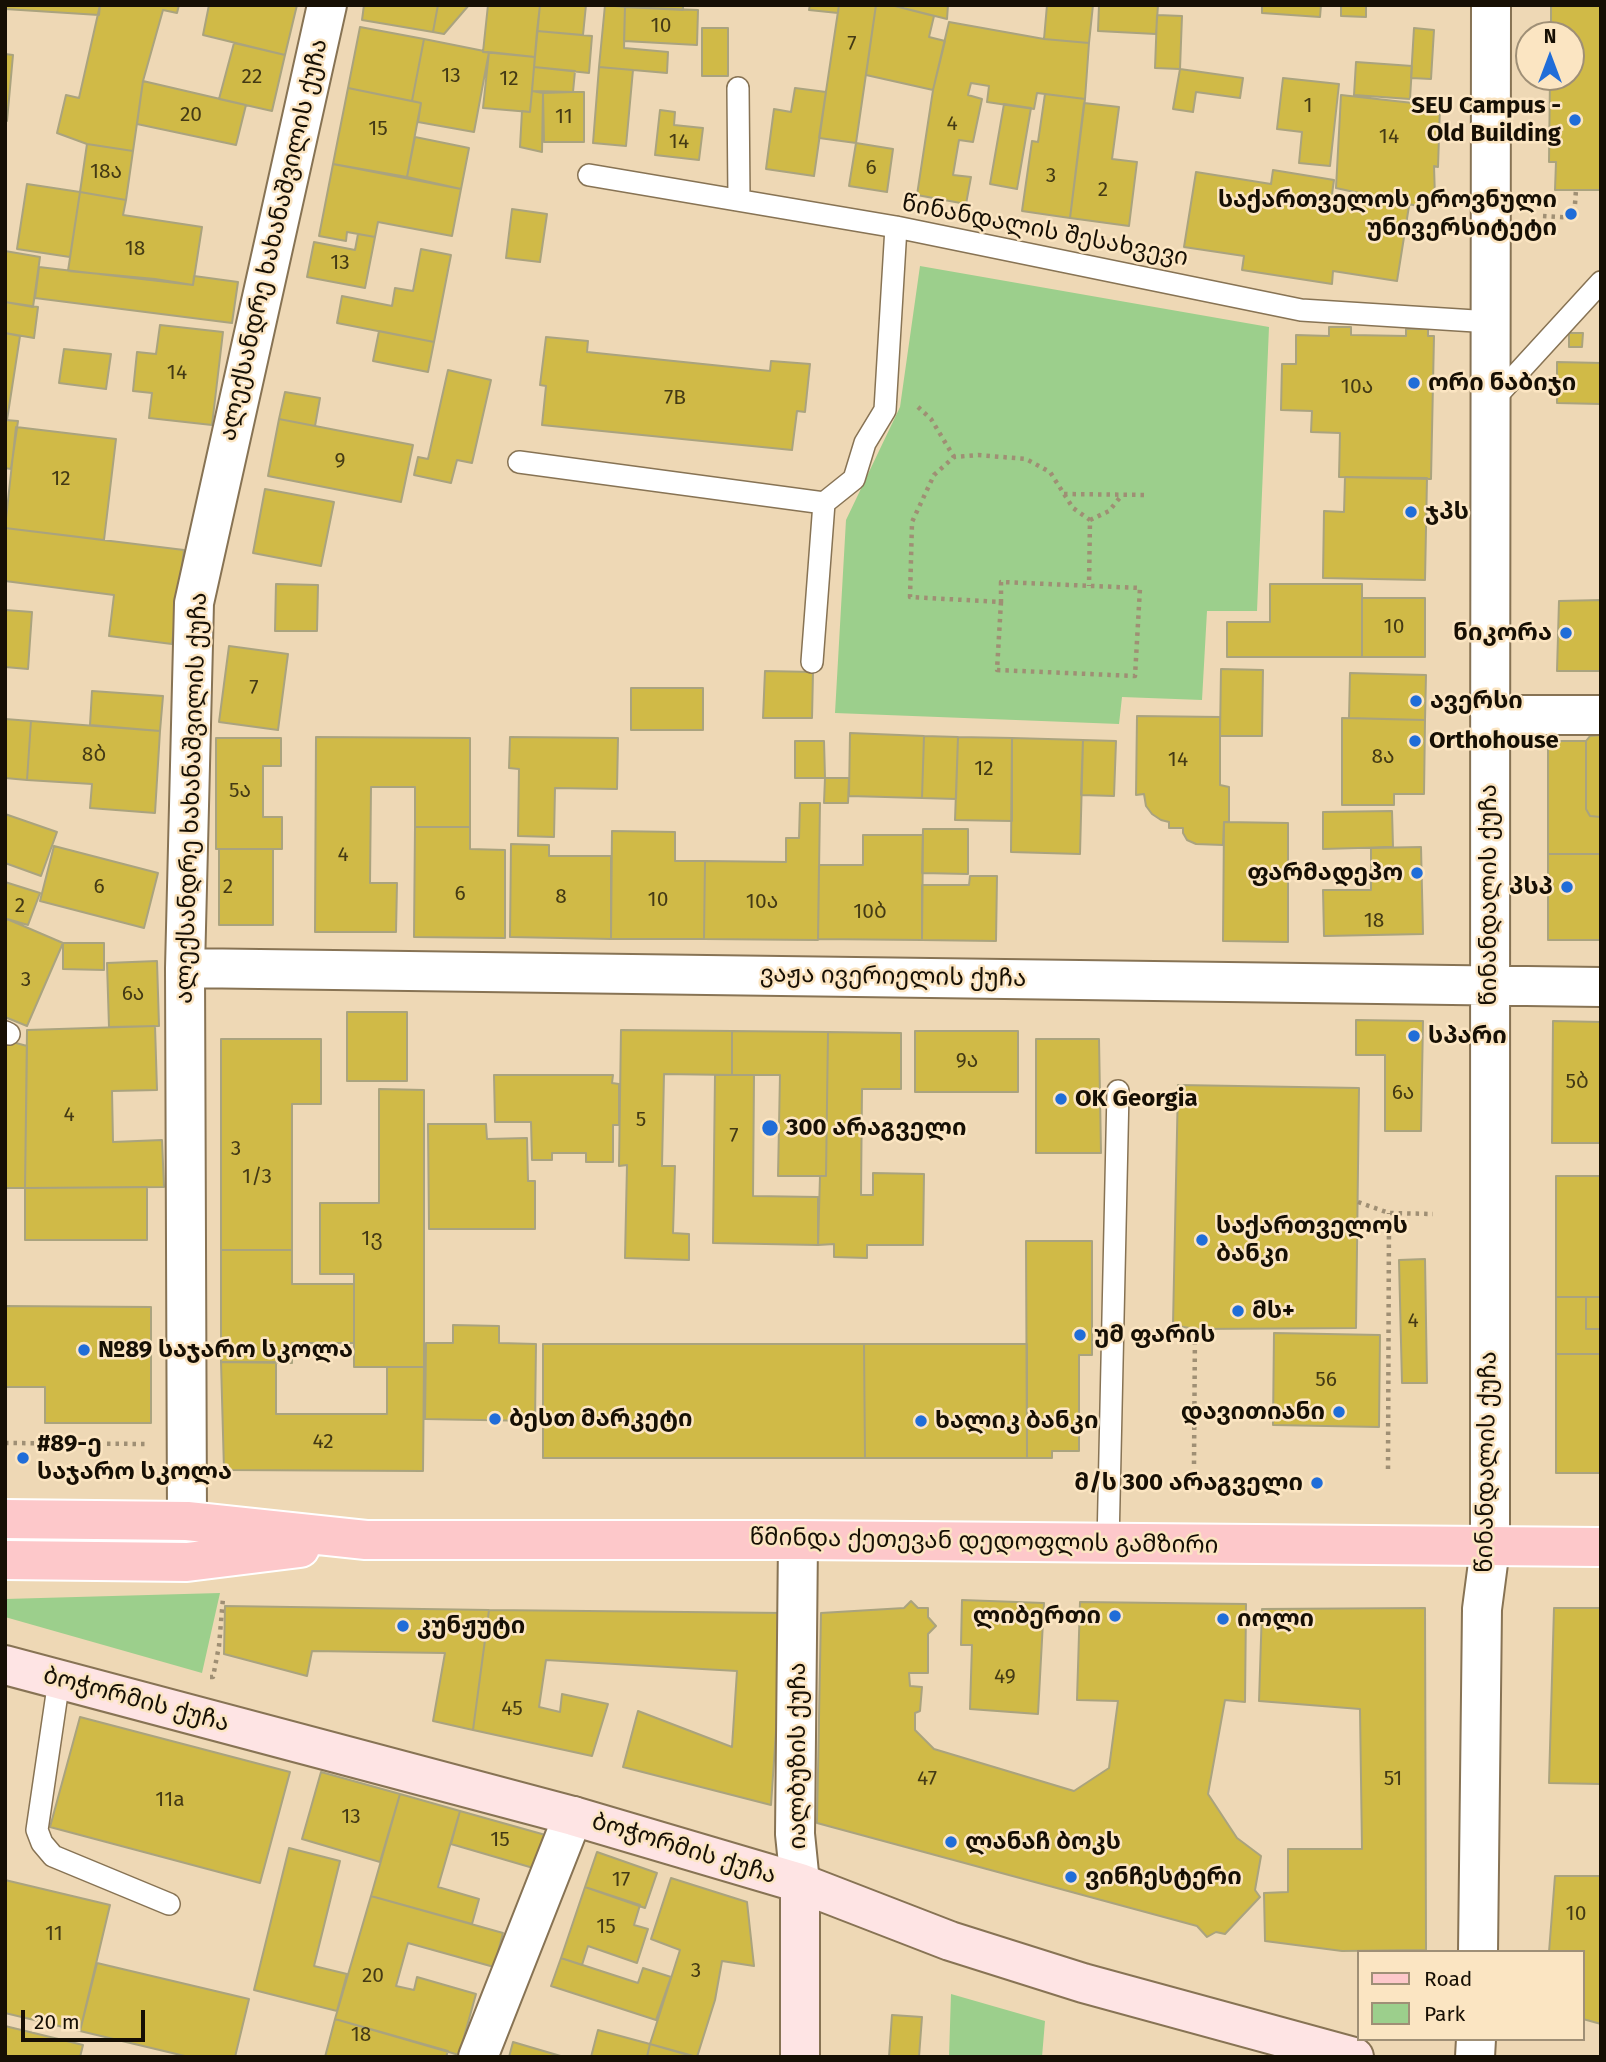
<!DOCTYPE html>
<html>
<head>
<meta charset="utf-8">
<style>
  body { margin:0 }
  #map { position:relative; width:1606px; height:2062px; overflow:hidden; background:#eed8b5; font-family:"Fira Sans",sans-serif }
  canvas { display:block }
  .frame { position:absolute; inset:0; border:7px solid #160f04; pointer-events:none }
  .legend { position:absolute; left:1357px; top:1950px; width:228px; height:91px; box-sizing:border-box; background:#fbe5c2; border:2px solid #9f8f76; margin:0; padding:9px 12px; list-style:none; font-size:21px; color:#160f04 }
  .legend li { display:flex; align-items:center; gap:14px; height:35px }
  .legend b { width:35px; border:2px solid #9f8f76 }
  .north { position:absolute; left:1515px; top:21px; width:70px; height:70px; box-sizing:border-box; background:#fbe5c2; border:2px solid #9f8f76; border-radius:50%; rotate:0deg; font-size:19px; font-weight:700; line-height:28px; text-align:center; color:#160f04 }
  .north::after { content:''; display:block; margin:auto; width:24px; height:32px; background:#206dd8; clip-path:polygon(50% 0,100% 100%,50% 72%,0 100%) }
  .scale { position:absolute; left:21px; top:2010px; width:124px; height:32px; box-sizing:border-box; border:4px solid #160f04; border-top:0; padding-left:9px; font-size:21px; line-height:24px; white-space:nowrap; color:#160f04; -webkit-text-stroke:5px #fbe5c2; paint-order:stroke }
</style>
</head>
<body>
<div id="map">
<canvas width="1606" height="2062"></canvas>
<div class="frame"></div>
<ul class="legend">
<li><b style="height:9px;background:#fdc8ca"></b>Road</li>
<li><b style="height:19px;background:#9ccf8c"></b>Park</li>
</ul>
<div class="north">N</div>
<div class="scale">20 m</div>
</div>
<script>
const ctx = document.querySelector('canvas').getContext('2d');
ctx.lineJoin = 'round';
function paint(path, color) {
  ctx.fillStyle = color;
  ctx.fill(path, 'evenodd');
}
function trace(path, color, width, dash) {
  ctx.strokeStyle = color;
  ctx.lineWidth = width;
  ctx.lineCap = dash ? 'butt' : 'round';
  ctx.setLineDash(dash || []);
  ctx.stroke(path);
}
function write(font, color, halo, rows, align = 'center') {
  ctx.font = font + ' "Fira Sans","Noto Sans Georgian",sans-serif';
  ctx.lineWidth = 5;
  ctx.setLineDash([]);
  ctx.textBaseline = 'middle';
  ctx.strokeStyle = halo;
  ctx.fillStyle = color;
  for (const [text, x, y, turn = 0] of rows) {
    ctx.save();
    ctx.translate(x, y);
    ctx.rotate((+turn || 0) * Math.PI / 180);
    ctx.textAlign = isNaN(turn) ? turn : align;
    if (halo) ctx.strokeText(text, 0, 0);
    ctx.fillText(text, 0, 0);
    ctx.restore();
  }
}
paint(new Path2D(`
  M920,266L1269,327L1257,611H1207L1202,700L1122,697L1119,724L835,713L846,520L900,407Z
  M220,1593L202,1673L5,1617V1599Z
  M951,1994L1045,2021L1042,2057H949Z`), '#9ccf8c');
const building = new Path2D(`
  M5,5H100L99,15L5,9Z
  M100,5H179L177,13L163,10L143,81L133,151L87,144L57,133L66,95L79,98Z
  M297,5L285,55L203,35L209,5Z
  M364,5H438L433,32L362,20Z
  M438,5H469L444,34L433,32Z
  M488,5H540L535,57L483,52Z
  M540,5H586L583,35L537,31Z
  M605,5L625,7L624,48L668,52L667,73L599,67Z
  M625,5H683V10L625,7Z
  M810,5H839L838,13L809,10Z
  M839,5H876L856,143L819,138Z
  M876,5H891L934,16L929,37L945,41L933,90L866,75Z
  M904,5H948L947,19L903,8Z
  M1047,5H1093L1089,43L1044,39Z
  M1099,5H1158L1156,34L1098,31Z
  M1262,5H1321L1320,17L1262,13Z
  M1341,5H1366V17L1341,16Z
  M1551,5H1601V190H1555L1556,162H1549L1550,77H1571V35H1551Z
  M625,7L698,10L697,45L624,41Z
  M1157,15L1182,16L1180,69L1155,68Z
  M949,22L1044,39L1089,43L1085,99L1037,93L1034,109L987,102L989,86L971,83L968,95L982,99L973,142L959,140L953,175L971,177L966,204L917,195L933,90Z
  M360,27L424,39L412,101L348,88Z
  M702,28H728V76H702Z
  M1414,28L1434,30L1431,79L1411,78Z
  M537,31L592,36L589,73L534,67Z
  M424,39L489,52L474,132L418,122L421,103L412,101Z
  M234,43L285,55L272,111L219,99Z
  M489,52L535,57L530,112L483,108Z
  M5,54L13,55L7,121H5Z
  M1356,62L1412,66L1410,99L1354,95Z
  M534,67L575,71L573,92L532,91Z
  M599,67L633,70L626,146L593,143Z
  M1180,69L1243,78L1240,98L1196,92L1193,112L1173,109Z
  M1283,78L1339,84L1330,166L1299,163L1302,132L1277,129Z
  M143,81L246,105L236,145L137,124Z
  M348,88L421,103L407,177L333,164Z
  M795,88L826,92L814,176L766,169L774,109L791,112Z
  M532,91L543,93L542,152L520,147L522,111L530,112Z
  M573,92H584V142H544L543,93Z
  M1045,94L1085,99L1070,218L1022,211L1032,141L1038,142Z
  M1341,95L1440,106L1438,167L1434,166L1435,198H1429L1427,208L1336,188Z
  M1084,103L1119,107L1112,159L1137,162L1129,226L1070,218Z
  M1004,104L1031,108L1017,189L990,184Z
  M660,110L675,112L674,125L703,128L699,160L655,155Z
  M415,137L469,148L461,189L407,177Z
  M856,143L893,149L887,192L849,186Z
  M87,144L133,151L126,200L80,192Z
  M333,164L461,189L452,236L378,222L375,237L347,232L346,241L319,236Z
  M1273,170L1334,180L1332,194L1409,206L1397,281L1333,271L1332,284L1242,270L1244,256L1184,247L1196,172L1271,184Z
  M27,184L80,192L70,257L17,249Z
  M80,192L126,200L123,215L202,227L193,285L155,279L68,271Z
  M512,209L547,214L540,262L506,258Z
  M358,234L375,237L365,288L307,277L314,242L355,250Z
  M421,249L451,255L434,342L337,323L342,296L392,306L395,288L413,291Z
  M5,251L40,257L33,307L5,302Z
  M39,267L193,285L194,276L238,282L232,323L35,298Z
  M5,302L38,307L34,338L5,333Z
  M160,325L223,332L212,425L149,418L152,393L133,391L137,352L156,354Z
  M1329,327H1351V335L1406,336V329H1428V336H1434L1431,479L1339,477L1340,433L1311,432L1312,411L1281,410L1282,364H1296V335L1329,336Z
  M379,331L434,342L428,372L373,361Z
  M5,333L20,336L7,420H5Z
  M1569,333H1583L1582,347H1569Z
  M546,337L588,341L587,352L770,371L771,361L810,364L805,412L797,411L792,450L542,425L546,386L540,385Z
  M64,349L111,354L106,389L59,383Z
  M1557,362L1601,363V404L1557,403Z
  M448,370L491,380L472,463L457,460L451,483L414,475L418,457L428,459Z
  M285,392L320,398L315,426L279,419Z
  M279,419L413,445L401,502L268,476Z
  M5,420L18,421L11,469L5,468Z
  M16,427L116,439L104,540L5,528Z
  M1345,477L1427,478L1425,580L1323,578L1324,511L1344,512Z
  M265,489L334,502L321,566L253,553Z
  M5,528L184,550L172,644L109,636L114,595L5,581Z
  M276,584L318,585L317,631H275Z
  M1270,584H1362V657H1227V622H1270Z
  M1362,598H1425V657H1362Z
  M1601,600V671H1557L1559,601Z
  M5,610L32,612L28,669L5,667Z
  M229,646L288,654L278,730L219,722Z
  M1221,669L1263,670L1262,736H1220Z
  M765,671L813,672L812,718H763Z
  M1350,673L1426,675L1425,720L1349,718Z
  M631,688H703V730H631Z
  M92,691L163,696L160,731L90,725Z
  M1137,716L1220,717V785L1229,787V822H1224L1223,845L1196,844L1187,840L1183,833V828H1169V822L1161,820L1152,814L1146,806L1144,794L1136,795Z
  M1342,718L1425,720L1424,794H1394V805H1342Z
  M5,719L31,721L27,780L5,778Z
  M31,721L160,731L155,813L90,808L92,784L27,780Z
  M850,733L924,736L922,798L849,796Z
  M1601,735V817L1590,816L1586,809V741L1590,736Z
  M924,736L958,737L956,799L922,798Z
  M316,737L470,738V827H415V787H371L370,883H397L396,932H315Z
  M510,737L618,738L617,789L555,788L554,837L518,836L519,769L509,768Z
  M958,737L1012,738V821L955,820Z
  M216,738H281V766H263V817H282V849H216Z
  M1012,738L1083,740L1080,854L1011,852Z
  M1083,740L1116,741L1114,796L1081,795Z
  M795,741H824L825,778H795Z
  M1548,741H1586V809L1590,816L1601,817V854H1548Z
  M825,778H849L848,803H824Z
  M800,803H820L818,940L704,939L705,861L786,862V838H799Z
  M1392,811L1393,847L1323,849V812Z
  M5,814L57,832L41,876L5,863Z
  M1224,822L1288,823V942L1223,941Z
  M415,827H470V849L505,850V938L414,937Z
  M923,829H968V874L922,873Z
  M612,831L675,832V861H705L704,939H611Z
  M863,835H923L922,940L818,939L819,865H863Z
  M511,844L549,845V856H611V939L510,937Z
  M54,846L158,873L144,928L40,901Z
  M1421,847L1423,934L1324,936L1323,890H1371V848Z
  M219,849H273V925H219Z
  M1548,854H1601V940H1548Z
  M970,876H997L996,941L922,940V885H969Z
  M5,882L40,893L28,925L7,919L5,923Z
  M7,919L63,943L27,1026L5,1017V923Z
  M63,943H104V970L63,969Z
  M157,961L159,1026L109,1027L107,963Z
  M347,1012H407V1081H347Z
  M1356,1020L1423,1021L1421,1131H1385V1055H1356Z
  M1553,1021L1601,1022V1143H1552Z
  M155,1026L157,1090L112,1091L113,1142L162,1140L164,1187L25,1188L27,1030Z
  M621,1030L732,1031V1075L664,1074L662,1166H675L673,1233L689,1234V1260L625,1258L627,1165L619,1166Z
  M732,1031L828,1032L826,1176H778L780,1075H732Z
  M915,1031H1018V1092H915Z
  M828,1032L901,1033V1089H862L861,1195H873V1173L924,1174L923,1245H867V1258L834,1257V1244L818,1245L820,1176H826Z
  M221,1039H321V1104H292V1250H221Z
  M1036,1039H1099L1101,1153H1036Z
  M5,1040L27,1046L25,1188H5Z
  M494,1075H613L612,1083L619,1084V1125H613V1162H586V1153H552V1160H532L531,1122H495Z
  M715,1075H754L753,1196L818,1197V1245L713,1243Z
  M1178,1085L1359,1088L1356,1328L1195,1329L1173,1325Z
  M379,1089L424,1090V1367H354V1274H320V1203H379Z
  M428,1124H486L487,1139L527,1138L528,1181H535V1229H429Z
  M1556,1176H1601V1297H1556Z
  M147,1187V1240H25V1188Z
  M1026,1241H1092V1355H1079V1451H1052V1458H1027Z
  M221,1250H292V1284H354V1343H292V1363L221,1362Z
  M1425,1259L1427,1383H1402L1399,1260Z
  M1556,1297H1586V1329H1601V1354H1556Z
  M1586,1297H1601V1329H1586Z
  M5,1306L151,1307V1423H45V1387H5Z
  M453,1325L499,1326V1343L536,1344L535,1421L425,1419L426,1343H453Z
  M1274,1333L1380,1335L1379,1427L1273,1425Z
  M543,1344H864L865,1458H543Z
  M864,1344H1027V1458H865Z
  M1556,1354H1601V1473H1556Z
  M221,1362H276V1414H387V1367H424L423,1471L224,1470Z
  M962,1600L1044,1603L1038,1714L970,1709L972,1645H961Z
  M911,1601L918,1608H928V1617L936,1626L928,1634V1673H909L910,1686L922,1687L920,1711L915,1713V1730L934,1749L1074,1791L1109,1768L1118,1701L1077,1700L1080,1602L1246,1604L1245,1702L1225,1700L1208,1794L1237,1838L1261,1856L1255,1890L1260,1897L1225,1934L1216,1932L1207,1937L1197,1926L817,1823L821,1613L904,1608Z
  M225,1606L489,1610L473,1730L433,1721L445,1653L312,1651L307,1676L224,1654Z
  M1425,1608L1426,1950L1342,1951L1265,1941L1264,1893L1288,1892V1849H1362L1360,1709L1259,1701L1262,1609Z
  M1554,1608H1601V1784L1549,1783Z
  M489,1610L784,1613L771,1805L623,1767L638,1711L732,1747L737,1671L546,1660L539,1707L560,1712L562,1694L608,1704L592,1756L473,1730Z
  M80,1717L290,1772L260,1883L50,1827Z
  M321,1772L400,1794L380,1862L302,1839Z
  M400,1794L460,1811L438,1887L479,1899L472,1924L371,1896Z
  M460,1811L549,1836L540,1870L451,1844Z
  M289,1848L340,1861L314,1966L347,1974L337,2011L254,1990Z
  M597,1852L657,1873L645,1908L585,1887Z
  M1555,1876H1601V2024L1583,2019V1952H1549Z
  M671,1878L747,1902L754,1966L722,1961L715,2000L697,2057L650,2044L680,1950L651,1939Z
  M5,1880L110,1905L80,2031L5,2013Z
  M585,1887L640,1905L634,1925L648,1929L637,1963L588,1946L582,1965L561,1958Z
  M371,1896L503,1933L494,1967L408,1943L396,1986L414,1990L417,1977L476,1994L459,2055L335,2019Z
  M561,1958L638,1983L643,1968L671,1977L656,2020L551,1986Z
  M97,1963L249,1999L235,2057H189L80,2031Z
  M892,2015L922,2017L919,2057H889Z
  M335,2019L448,2051L446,2057H325Z
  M5,2026L83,2045L80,2057H5Z
  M598,2030L650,2044L647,2057H591Z
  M513,2042L564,2057H509Z
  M650,2044L695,2057H647Z`);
paint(building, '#d0ba47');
trace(building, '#aaa37e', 2);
const service = new Path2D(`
  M738,88L739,200
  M589,175L896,227L1301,310L1491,322
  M1492,401L1601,282
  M519,462L824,503
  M812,662L824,503L854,479L865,443L885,410L896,227
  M5,1032L9,1034
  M1108,1544L1118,1091
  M59,1680L37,1830L42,1843L53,1856L169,1904`);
const minor = new Path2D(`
  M1490,715H1601
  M185,968L1601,987
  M187,1521L185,968L194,603L327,5
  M798,1540L795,1834L800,1883
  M1478,1952L1482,1609L1490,1548V1485C1489,992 1491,498 1491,5
  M478,2057L573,1816
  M1475,2057L1476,2039`);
const secondary = new Path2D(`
  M5,1665L573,1816L800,1883L950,1941L1083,1983L1354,2057
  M800,1883V2057`);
const primary = new Path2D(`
  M5,1519L187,1521L366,1540H798L1601,1547
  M5,1560L187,1562L300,1548`);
trace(service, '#877354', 24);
trace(minor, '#877354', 42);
trace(secondary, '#877354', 42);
trace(primary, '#fff', 42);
trace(new Path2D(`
  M1575,204L1576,190
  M1543,216L1575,218
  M918,407L931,419L954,457
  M1064,494L1148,495
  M1090,520L1109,511L1122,495
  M1001,602L997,670L1135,676L1140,588L1001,582V602L910,597L912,522L934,475L954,457L978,455L1026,459L1050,472L1073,508L1090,520L1089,586
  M1358,1202L1389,1213L1433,1214
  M5,1443L148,1444
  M1194,1464L1195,1329
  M1388,1469L1389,1213
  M210,1677H213L219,1646L223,1598`), '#9f8f74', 4.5, [3.5, 5]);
trace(service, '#fff', 21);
trace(minor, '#fff', 38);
trace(secondary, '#fee4e4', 38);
trace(primary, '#fdc8ca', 38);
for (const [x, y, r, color] of [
  [1575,120,7,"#206dd8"],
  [1571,214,7,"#206dd8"],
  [1414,383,7,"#206dd8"],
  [1411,512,7,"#206dd8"],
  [1566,633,7,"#206dd8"],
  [1416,701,7,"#206dd8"],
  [1415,741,7,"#206dd8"],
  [1417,873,7,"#206dd8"],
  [1567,887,7,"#206dd8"],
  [1414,1036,7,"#206dd8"],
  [1061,1099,7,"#206dd8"],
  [770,1128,9,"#206dd8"],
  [1202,1240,7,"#206dd8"],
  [1238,1311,7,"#206dd8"],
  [1080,1335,7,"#206dd8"],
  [84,1350,7,"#206dd8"],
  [1339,1412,7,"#206dd8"],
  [495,1419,7,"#206dd8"],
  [921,1421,7,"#206dd8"],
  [23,1458,7,"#206dd8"],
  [1317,1483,7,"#206dd8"],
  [1115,1616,7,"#206dd8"],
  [1223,1619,7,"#206dd8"],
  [403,1626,7,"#206dd8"],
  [951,1842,7,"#206dd8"],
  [1071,1877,7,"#206dd8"]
]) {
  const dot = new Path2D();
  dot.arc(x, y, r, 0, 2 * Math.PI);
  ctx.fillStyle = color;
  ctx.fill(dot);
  trace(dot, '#fbe5c2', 2.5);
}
write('21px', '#443a15', null, [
  ["10",661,26],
  ["7",852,44],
  ["13",451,76],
  ["22",252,77],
  ["12",509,79],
  ["1",1308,106],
  ["20",191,115],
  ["11",564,117],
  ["4",952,124],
  ["15",378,129],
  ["14",1389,137],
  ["14",679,142],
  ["6",871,168],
  ["18ა",106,172],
  ["3",1051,176],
  ["2",1103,190],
  ["18",135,249],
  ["13",340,263],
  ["14",177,373],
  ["10ა",1357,387],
  ["7B",675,398],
  ["9",340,461],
  ["12",61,479],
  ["10",1394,627],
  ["7",254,688],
  ["8ბ",94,755],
  ["8ა",1383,757],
  ["14",1178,760],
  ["12",984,769],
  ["5ა",240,791],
  ["4",343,855],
  ["6",99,887],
  ["2",228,887],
  ["6",460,894],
  ["8",561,897],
  ["10",658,900],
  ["10ა",762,902],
  ["2",20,906],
  ["10ბ",870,912],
  ["18",1374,921],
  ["3",26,980],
  ["6ა",133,994],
  ["9ა",967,1061],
  ["5ბ",1577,1082],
  ["6ა",1403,1093],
  ["4",69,1115],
  ["5",641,1120],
  ["7",734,1136],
  ["3",236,1149],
  ["1/3",257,1177],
  ["1ვ",372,1239],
  ["4",1413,1321],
  ["56",1326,1380],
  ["42",323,1442],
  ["49",1005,1677],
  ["45",512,1709],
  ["47",927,1779],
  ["51",1393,1779],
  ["11a",170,1800],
  ["13",351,1817],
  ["15",500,1840],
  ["17",621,1880],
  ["10",1576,1914],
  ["15",606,1927],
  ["11",54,1934],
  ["3",696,1971],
  ["20",373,1976],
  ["18",361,2035]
]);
write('bold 24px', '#160f04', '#fbe5c2', [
  ["SEU Campus -",1561,106,"right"],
  ["Old Building",1561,134,"right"],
  ["საქართველოს ეროვნული",1557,200,"right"],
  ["უნივერსიტეტი",1557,228,"right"],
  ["ორი ნაბიჯი",1428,383],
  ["ჯპს",1425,512],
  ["ნიკორა",1552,633,"right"],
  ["ავერსი",1430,701],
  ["Orthohouse",1429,741],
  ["ფარმადეპო",1403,873,"right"],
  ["პსპ",1553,887,"right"],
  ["სპარი",1428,1036],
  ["OK Georgia",1075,1099],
  ["300 არაგველი",786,1128],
  ["საქართველოს",1216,1226],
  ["ბანკი",1216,1254],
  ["მს+",1252,1311],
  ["უმ ფარის",1094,1335],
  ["№89 საჯარო სკოლა",98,1350],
  ["დავითიანი",1325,1412,"right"],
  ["ბესთ მარკეტი",509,1419],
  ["ხალიკ ბანკი",935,1421],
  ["#89-ე",37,1444],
  ["საჯარო სკოლა",37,1472],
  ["მ/ს 300 არაგველი",1303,1483,"right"],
  ["ლიბერთი",1101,1616,"right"],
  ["იოლი",1237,1619],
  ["კუნჟუტი",417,1626],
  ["ლანაჩ ბოკს",965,1842],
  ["ვინჩესტერი",1085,1877]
], 'left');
write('24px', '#160f04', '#fbe5c2', [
  ["წინანდალის შესახვევი",1045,231,11],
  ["ალექსანდრე ხახანაშვილის ქუჩა",274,240,-77],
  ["ალექსანდრე ხახანაშვილის ქუჩა",192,798,-88],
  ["წინანდალის ქუჩა",1489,895,-90],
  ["ვაჟა ივერიელის ქუჩა",893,977,1],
  ["წინანდალის ქუჩა",1487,1462,-89],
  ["წმინდა ქეთევან დედოფლის გამზირი",984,1542,1],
  ["ბოჭორმის ქუჩა",136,1700,15],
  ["იალბუზის ქუჩა",798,1756,-90],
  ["ბოჭორმის ქუჩა",684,1849,17]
]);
</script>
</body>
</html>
